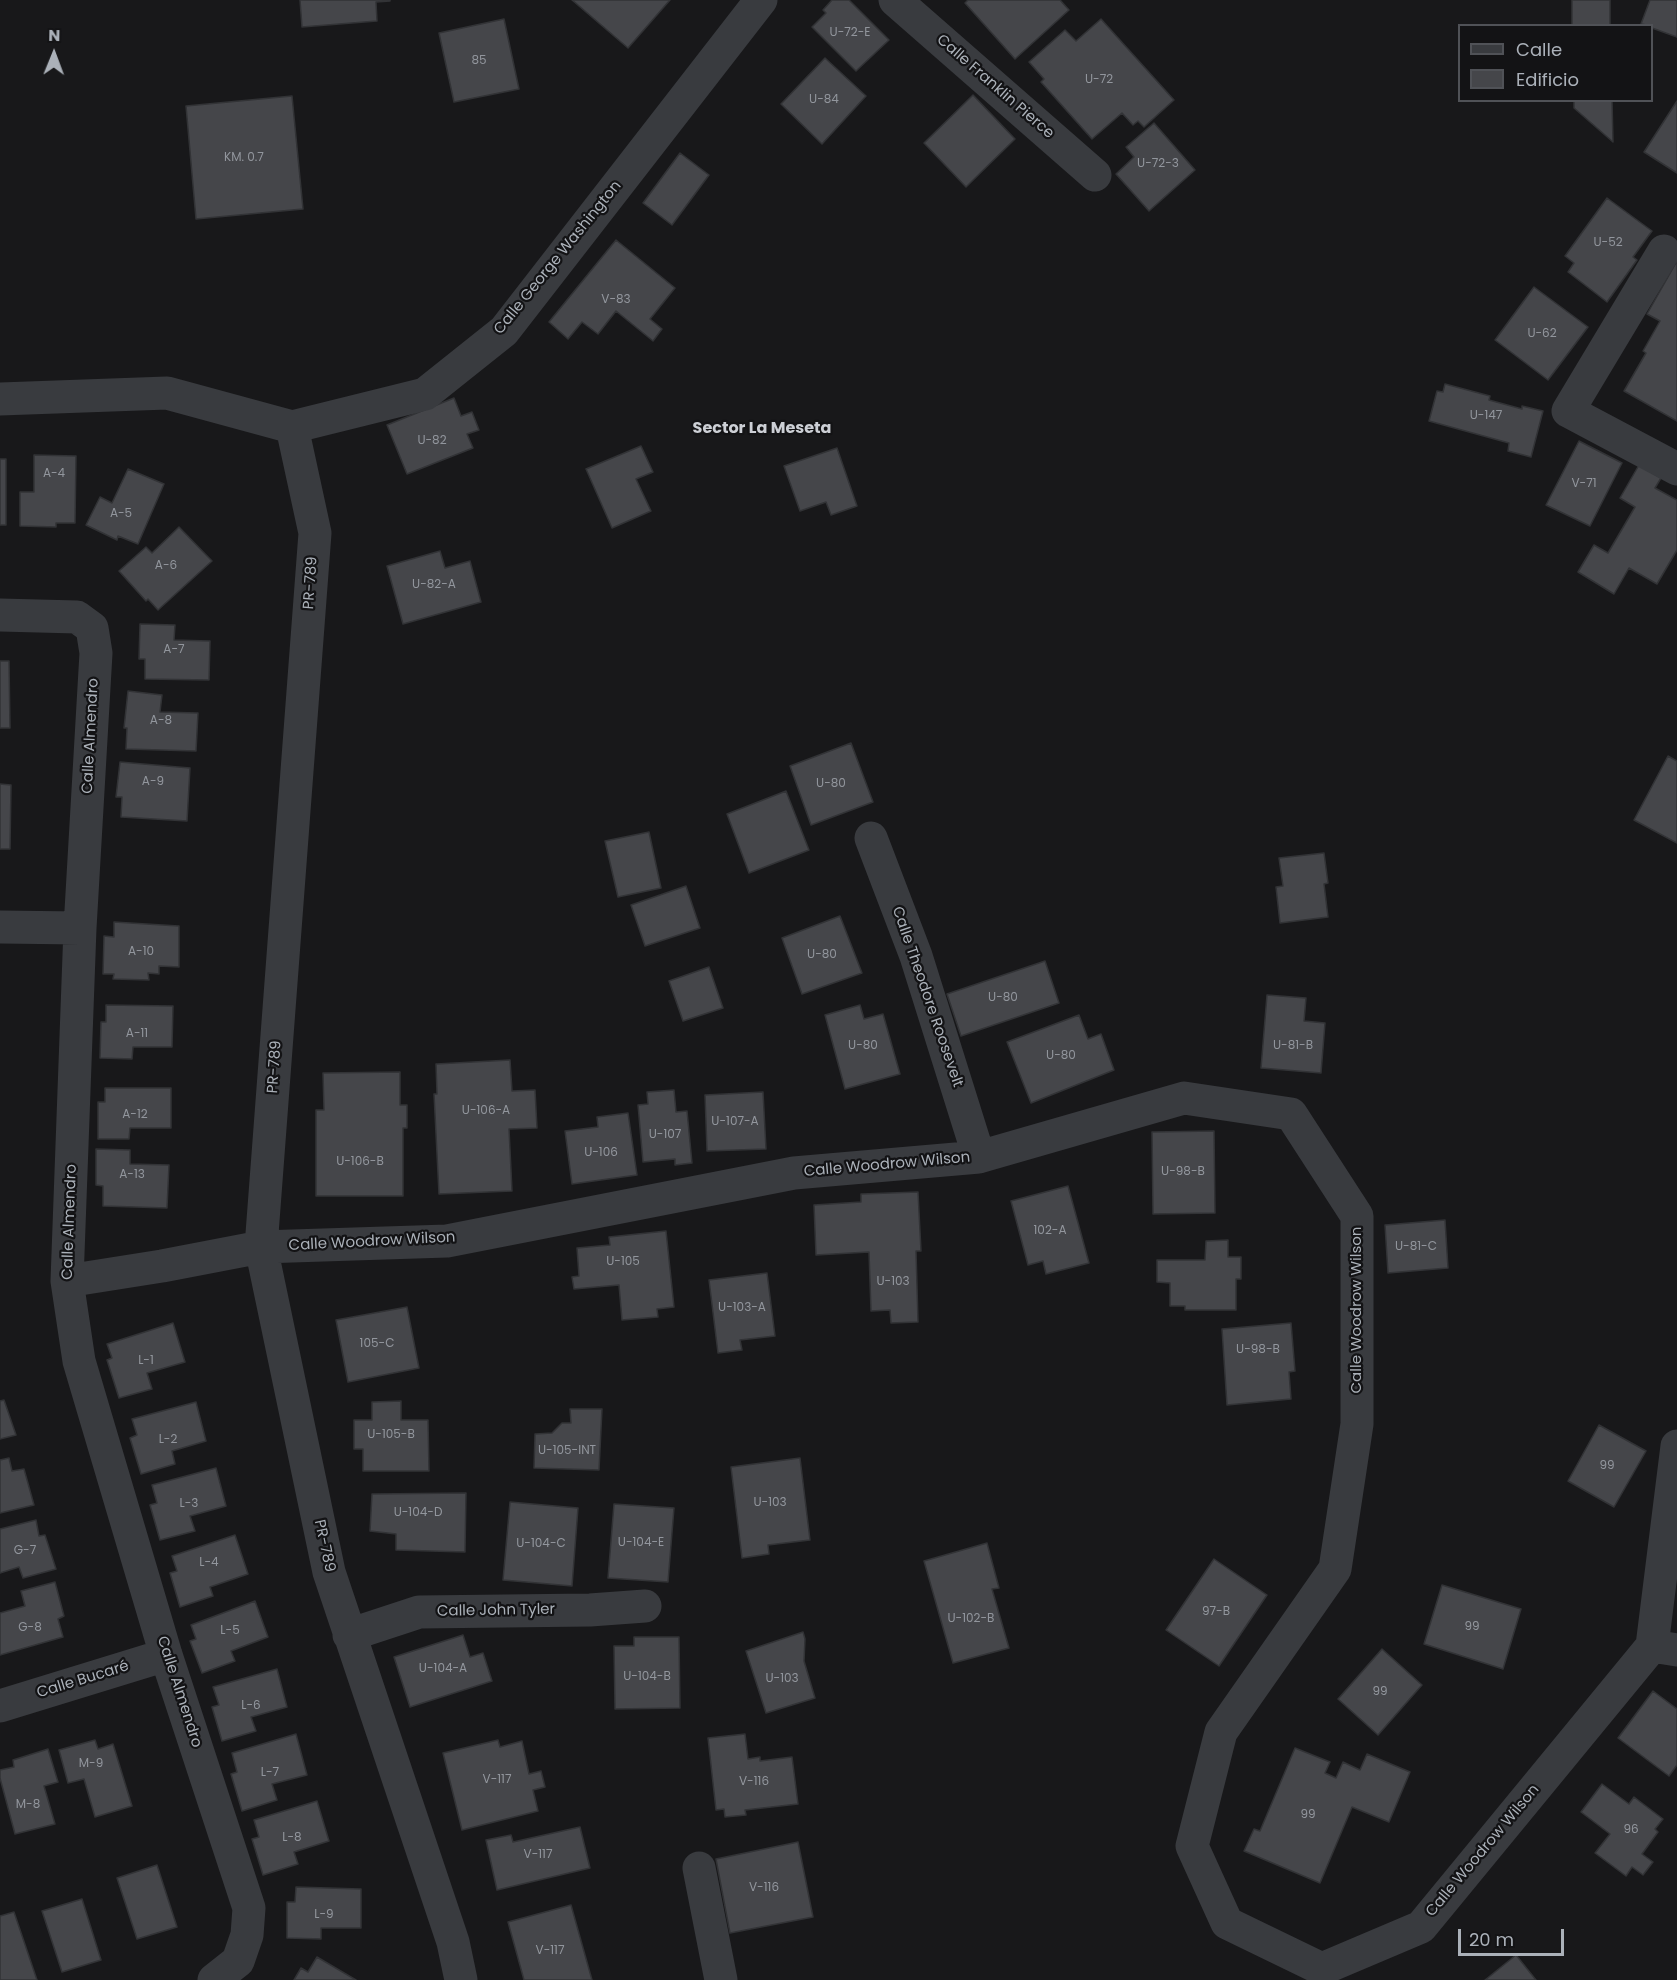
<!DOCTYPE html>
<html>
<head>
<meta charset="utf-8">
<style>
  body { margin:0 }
  #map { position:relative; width:1677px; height:1980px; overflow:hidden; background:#18181a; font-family:Poppins,sans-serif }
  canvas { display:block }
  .legend { position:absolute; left:1458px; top:24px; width:195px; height:78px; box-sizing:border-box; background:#131315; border:2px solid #505257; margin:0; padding:8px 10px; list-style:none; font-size:18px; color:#abb1b9 }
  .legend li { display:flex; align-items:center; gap:12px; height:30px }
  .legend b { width:30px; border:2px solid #505257 }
  .north { position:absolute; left:24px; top:24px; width:60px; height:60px; -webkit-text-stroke:4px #131315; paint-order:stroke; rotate:1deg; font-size:16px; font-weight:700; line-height:24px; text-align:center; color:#abb1b9 }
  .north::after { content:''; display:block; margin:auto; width:21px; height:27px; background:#abb1b9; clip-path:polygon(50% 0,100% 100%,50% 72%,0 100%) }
  .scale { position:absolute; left:1458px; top:1929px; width:106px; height:27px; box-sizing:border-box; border:3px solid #abb1b9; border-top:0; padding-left:8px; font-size:18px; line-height:21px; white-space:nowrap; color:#abb1b9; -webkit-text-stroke:4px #131315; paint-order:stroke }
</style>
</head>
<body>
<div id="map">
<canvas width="1677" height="1980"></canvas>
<ul class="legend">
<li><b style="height:8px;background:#393b3f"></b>Calle</li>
<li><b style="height:16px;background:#45464a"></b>Edificio</li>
</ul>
<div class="north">N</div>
<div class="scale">20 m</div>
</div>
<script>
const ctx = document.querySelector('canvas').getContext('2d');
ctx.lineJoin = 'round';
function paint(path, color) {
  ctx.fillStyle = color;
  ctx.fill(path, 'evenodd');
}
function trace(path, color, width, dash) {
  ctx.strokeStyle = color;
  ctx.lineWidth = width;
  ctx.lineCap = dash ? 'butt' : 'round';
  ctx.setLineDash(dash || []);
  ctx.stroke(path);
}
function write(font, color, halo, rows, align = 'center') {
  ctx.font = font + ' Poppins,sans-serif';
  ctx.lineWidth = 4.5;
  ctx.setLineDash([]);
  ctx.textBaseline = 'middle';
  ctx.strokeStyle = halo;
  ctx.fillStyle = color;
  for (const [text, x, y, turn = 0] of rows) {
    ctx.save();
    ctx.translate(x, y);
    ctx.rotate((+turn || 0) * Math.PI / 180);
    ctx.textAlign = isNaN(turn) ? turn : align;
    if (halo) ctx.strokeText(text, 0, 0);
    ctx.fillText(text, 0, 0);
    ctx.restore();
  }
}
const building = new Path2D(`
  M300,0H390V1L376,2L377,21L302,27Z
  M572,0H670L628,48Z
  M832,0H849L889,40L856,71L812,27L826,13L823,10Z
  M968,0H1060L1069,10L1015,59L965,3Z
  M1572,0H1610V26H1572Z
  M1650,0H1677V37L1652,28V26L1641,24Z
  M504,19L519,89L454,102L439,33Z
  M1101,19L1174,100L1144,127L1138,121L1133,125L1122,113L1092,139L1041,82L1044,79L1029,62L1065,30L1076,41Z
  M825,58L866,96L822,144L781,104Z
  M973,95L1015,139L966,187L924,143Z
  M292,96L303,209L196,219L186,106Z
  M1574,100H1612L1613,142L1574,108Z
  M1677,101V173L1644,152Z
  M1154,123L1195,170L1149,211L1116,174L1134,157L1126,147Z
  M680,153L709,175L672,225L643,203Z
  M1607,198L1652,231L1633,257L1637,260L1607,302L1568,272L1574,263L1565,256Z
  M616,240L675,288L650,319L662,329L653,341L616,311L598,334L582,322L568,339L549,322Z
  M1677,261V421L1624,391L1646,353L1643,351L1660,321L1647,314Z
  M1534,287L1588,327L1548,380L1495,340Z
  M1445,384L1490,396L1489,400L1522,409V406L1543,411L1531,457L1508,451L1509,443L1429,421L1437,391L1443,392Z
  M454,398L461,416L472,412L479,430L467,434L473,448L407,474L387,425Z
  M1579,441L1622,463L1590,526L1546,505Z
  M641,446L653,472L636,479L651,511L612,528L586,469Z
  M837,448L857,506L831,515L826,502L800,511L784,466Z
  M34,455L76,456L75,523H56V527L20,526V492H34Z
  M0,459H6V525H0Z
  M1639,465L1661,478L1655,488L1677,500V550L1657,584L1629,568L1614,594L1578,572L1594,545L1608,553L1635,507L1620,498Z
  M128,469L164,484L138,544L118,536L117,540L86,525L100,497L112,503Z
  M179,527L212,561L158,610L148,599L146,601L119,571L146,547L152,553Z
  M440,551L445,568L470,561L481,602L403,624L387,566Z
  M140,624L175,625L174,640L210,641L209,680L145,679V659H139Z
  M0,661H9L10,728H0Z
  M128,691L162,695L160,712L198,713L196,751L126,749L127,728H124Z
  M851,743L873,802L811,825L790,766Z
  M1668,756L1677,761V843L1634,820Z
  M120,762L190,768L187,821L121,817L122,797H116Z
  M0,784L11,785L10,849H0Z
  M786,791L809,850L749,873L727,814Z
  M649,832L661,888L618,897L605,841Z
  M1324,853L1328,883L1324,884L1328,917L1280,923L1276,887L1283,886L1279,858Z
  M686,886L700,928L645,946L631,905Z
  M840,916L862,973L802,994L782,938Z
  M114,922L179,926V967L159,966V974L148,973L149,980L113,979L114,974H103L104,936L114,937Z
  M1045,961L1059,1003L961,1036L947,994Z
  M709,967L723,1008L683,1021L669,981Z
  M1267,995L1306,998L1304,1021L1325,1023L1321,1073L1261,1068Z
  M106,1005L173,1006L172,1047H133L132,1059L100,1058L101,1022H106Z
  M860,1005L864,1019L883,1014L900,1074L845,1089L825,1015Z
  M1079,1015L1088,1039L1101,1034L1114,1070L1031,1103L1007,1042Z
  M510,1060L512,1091L535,1090L537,1128L509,1129L512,1191L439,1194L434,1094H437L436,1064Z
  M400,1072V1105H407V1128H403V1196H316V1110H324L323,1073Z
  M105,1088H171V1128H130L129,1139H98V1102H105Z
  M674,1090L676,1112L687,1111L692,1163L675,1165V1159L643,1162L638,1105L648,1104L647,1092Z
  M763,1092L766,1149L707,1151L705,1095Z
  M628,1113L637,1175L572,1184L565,1131L598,1127L597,1117Z
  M1214,1131L1215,1213L1153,1214L1152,1132Z
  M96,1149L130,1150V1164L169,1165L167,1208L103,1206V1186L96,1185Z
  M1068,1186L1089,1263L1046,1274L1043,1261L1028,1265L1011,1201Z
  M918,1192L921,1251H916L918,1322L891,1323L890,1310L871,1311L869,1252L816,1255L814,1205L861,1202V1194Z
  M1445,1220L1448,1268L1388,1273L1385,1225Z
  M666,1231L674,1307L657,1309L658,1317L622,1320L619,1285L574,1289L572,1277L579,1276L577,1248L610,1245L609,1237Z
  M1228,1240V1257H1241V1279H1236V1310H1185V1306H1170V1283L1157,1282V1260H1205L1206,1241Z
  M767,1273L775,1336L740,1340L742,1350L718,1353L709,1280Z
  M407,1307L419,1368L348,1382L336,1320Z
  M173,1323L185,1362L147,1373L152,1389L119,1398L107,1360L112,1358L107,1344Z
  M1291,1323L1295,1371L1289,1372L1291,1399L1227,1405L1222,1329Z
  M4,1400L16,1435L0,1439V1401Z
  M401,1401V1420H428L429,1471H363V1449H354V1420H372V1402Z
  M196,1402L206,1441L172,1451L175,1464L141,1474L130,1438L137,1435L132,1419Z
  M570,1409H602L599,1470L534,1468L535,1434L552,1433L562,1423H571Z
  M1599,1425L1646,1451L1614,1507L1568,1481Z
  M9,1458L12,1471L24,1469L34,1505L0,1513V1460Z
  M800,1458L810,1540L768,1545L769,1554L742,1558L731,1467Z
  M216,1468L226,1506L190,1516L195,1531L160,1540L150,1505L157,1503L152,1485Z
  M466,1493L465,1552L396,1550V1534L370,1531L372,1494Z
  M510,1502L578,1508L572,1586L503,1580Z
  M614,1504L674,1508L668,1582L608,1578Z
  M36,1520L39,1536L45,1535L56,1569L23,1578L19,1567L0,1573V1529Z
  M235,1535L248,1574L210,1587L213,1596L180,1607L170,1573L177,1571L172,1556Z
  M987,1543L999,1588L992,1589L1009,1648L953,1663L924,1561Z
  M1214,1559L1267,1595L1219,1666L1166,1630Z
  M55,1582L64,1616L58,1619L63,1637L0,1655V1613L25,1606L21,1591Z
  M1442,1585L1521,1609L1503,1669L1424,1644Z
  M255,1601L268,1637L231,1651L235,1661L202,1673L190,1641L196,1639L191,1625Z
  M803,1632L805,1639L804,1661L815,1698L766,1713L746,1651Z
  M463,1635L470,1657L483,1653L492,1681L410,1707L394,1657Z
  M634,1637H679L680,1708L615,1709L614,1646H634Z
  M1382,1649L1422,1685L1378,1735L1338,1699Z
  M277,1669L287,1707L251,1717L256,1731L222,1741L212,1707L219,1705L213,1687Z
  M1653,1691L1677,1709V1765L1669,1776L1618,1738Z
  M296,1734L307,1775L272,1784L277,1800L242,1811L231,1774L237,1772L232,1753Z
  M745,1734L748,1759L760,1757V1761L792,1757L798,1804L745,1810L746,1815L725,1817L724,1809L716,1810L708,1738Z
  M95,1740L98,1749L113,1744L132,1806L95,1817L84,1779L68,1783L59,1750Z
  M498,1740L500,1747L522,1741L529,1774L541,1771L545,1787L533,1790L538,1811L462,1830L443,1753Z
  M1295,1748L1330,1762L1325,1773L1336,1778L1343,1762L1360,1770L1367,1754L1410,1772L1389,1822L1352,1807L1320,1883L1244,1851L1254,1829L1260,1831Z
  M48,1749L58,1782L44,1786L55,1824L15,1834L0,1778V1770L14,1767L13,1760Z
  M1602,1784L1629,1804L1634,1797L1663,1819L1655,1829L1658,1832L1642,1854L1653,1862L1643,1875L1632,1867L1626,1876L1595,1853L1610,1834L1581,1812Z
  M317,1801L329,1841L294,1852L298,1864L263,1875L252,1839L259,1837L254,1820Z
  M580,1827L590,1868L497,1890L486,1840L511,1835L513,1842Z
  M798,1842L813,1917L730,1933L716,1859Z
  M157,1865L177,1927L137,1939L117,1878Z
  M296,1887L361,1889V1928H321V1939L287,1938V1902H295Z
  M82,1899L101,1960L62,1972L42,1911Z
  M571,1905L592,1980H524L508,1922Z
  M14,1912L37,1980H0V1916Z
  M1516,1955L1536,1980H1485Z
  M317,1957L356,1980H294L301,1968L308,1972Z`);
paint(building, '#45464a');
trace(building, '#323336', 1.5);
trace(new Path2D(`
  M895,0L1095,175
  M1664,251L1568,411L1677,469
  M0,399L167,393L292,427L425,394L504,331L761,0
  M292,427L315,533L261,1247L329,1572L453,1942L461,1980
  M0,615L77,617L92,628L96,653L80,928L67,1281L79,1361L166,1655L249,1908L247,1935L238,1961L214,1980
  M871,838L916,956L979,1157
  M0,927L80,928
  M67,1281L162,1266L261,1247L447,1241L794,1173L979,1157L1184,1098L1291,1114L1357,1216V1424L1335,1569L1221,1732L1192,1846L1227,1923L1322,1969L1421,1927L1652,1646L1677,1650
  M349,1635L419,1612L590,1610L645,1606
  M1652,1646L1677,1446
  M0,1706L166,1655
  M699,1868L721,1980`), '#393b3f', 33);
write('12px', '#92969d', null, [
  ["U-72-E",850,33],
  ["85",479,61],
  ["U-72",1099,80],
  ["U-84",824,100],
  ["KM. 0.7",244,158],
  ["U-72-3",1158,164],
  ["U-52",1608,243],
  ["V-83",616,300],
  ["U-62",1542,334],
  ["U-147",1486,416],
  ["U-82",432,441],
  ["A-4",54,474],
  ["V-71",1584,484],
  ["A-5",121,514],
  ["A-6",166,566],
  ["U-82-A",434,585],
  ["A-7",174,650],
  ["A-8",161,721],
  ["A-9",153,782],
  ["U-80",831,784],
  ["A-10",141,952],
  ["U-80",822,955],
  ["U-80",1003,998],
  ["A-11",137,1034],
  ["U-80",863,1046],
  ["U-81-B",1293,1046],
  ["U-80",1061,1056],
  ["U-106-A",486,1111],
  ["A-12",135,1115],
  ["U-107-A",735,1122],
  ["U-107",665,1135],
  ["U-106",601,1153],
  ["U-106-B",360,1162],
  ["U-98-B",1183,1172],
  ["A-13",132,1175],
  ["102-A",1050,1231],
  ["U-81-C",1416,1247],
  ["U-105",623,1262],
  ["U-103",893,1282],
  ["U-103-A",742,1308],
  ["105-C",377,1344],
  ["U-98-B",1258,1350],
  ["L-1",146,1361],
  ["U-105-B",391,1435],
  ["L-2",168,1440],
  ["U-105-INT",567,1451],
  ["99",1607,1466],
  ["U-103",770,1503],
  ["L-3",189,1504],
  ["U-104-D",418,1513],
  ["U-104-E",641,1543],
  ["U-104-C",541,1544],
  ["G-7",25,1551],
  ["L-4",209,1563],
  ["97-B",1216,1612],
  ["U-102-B",971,1619],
  ["99",1472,1627],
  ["G-8",30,1628],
  ["L-5",230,1631],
  ["U-104-A",443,1669],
  ["U-104-B",647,1677],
  ["U-103",782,1679],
  ["99",1380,1692],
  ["L-6",251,1706],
  ["M-9",91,1764],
  ["L-7",270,1773],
  ["V-117",497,1780],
  ["V-116",754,1782],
  ["M-8",28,1805],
  ["99",1308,1815],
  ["96",1631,1830],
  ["L-8",292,1838],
  ["V-117",538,1855],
  ["V-116",764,1888],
  ["L-9",324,1915],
  ["V-117",550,1951]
]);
write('15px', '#abb1b9', '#131315', [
  ["Calle Franklin Pierce",995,87,41],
  ["Calle George Washington",558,258,-51],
  ["PR-789",311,583,-86],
  ["Calle Almendro",91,736,-87],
  ["Calle Theodore Roosevelt",927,997,71],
  ["PR-789",275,1067,-86],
  ["Calle Woodrow Wilson",887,1165,-5],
  ["Calle Almendro",70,1222,-88],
  ["Calle Woodrow Wilson",372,1242,-3],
  ["Calle Woodrow Wilson",1357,1310,-90],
  ["PR-789",324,1546,78],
  ["Calle John Tyler",496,1611,-1],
  ["Calle Bucaré",83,1680,-17],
  ["Calle Almendro",179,1692,72],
  ["Calle Woodrow Wilson",1483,1851,-50]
]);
write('bold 16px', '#cccfd5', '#131315', [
  ["Sector La Meseta",762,429]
]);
</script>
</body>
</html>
